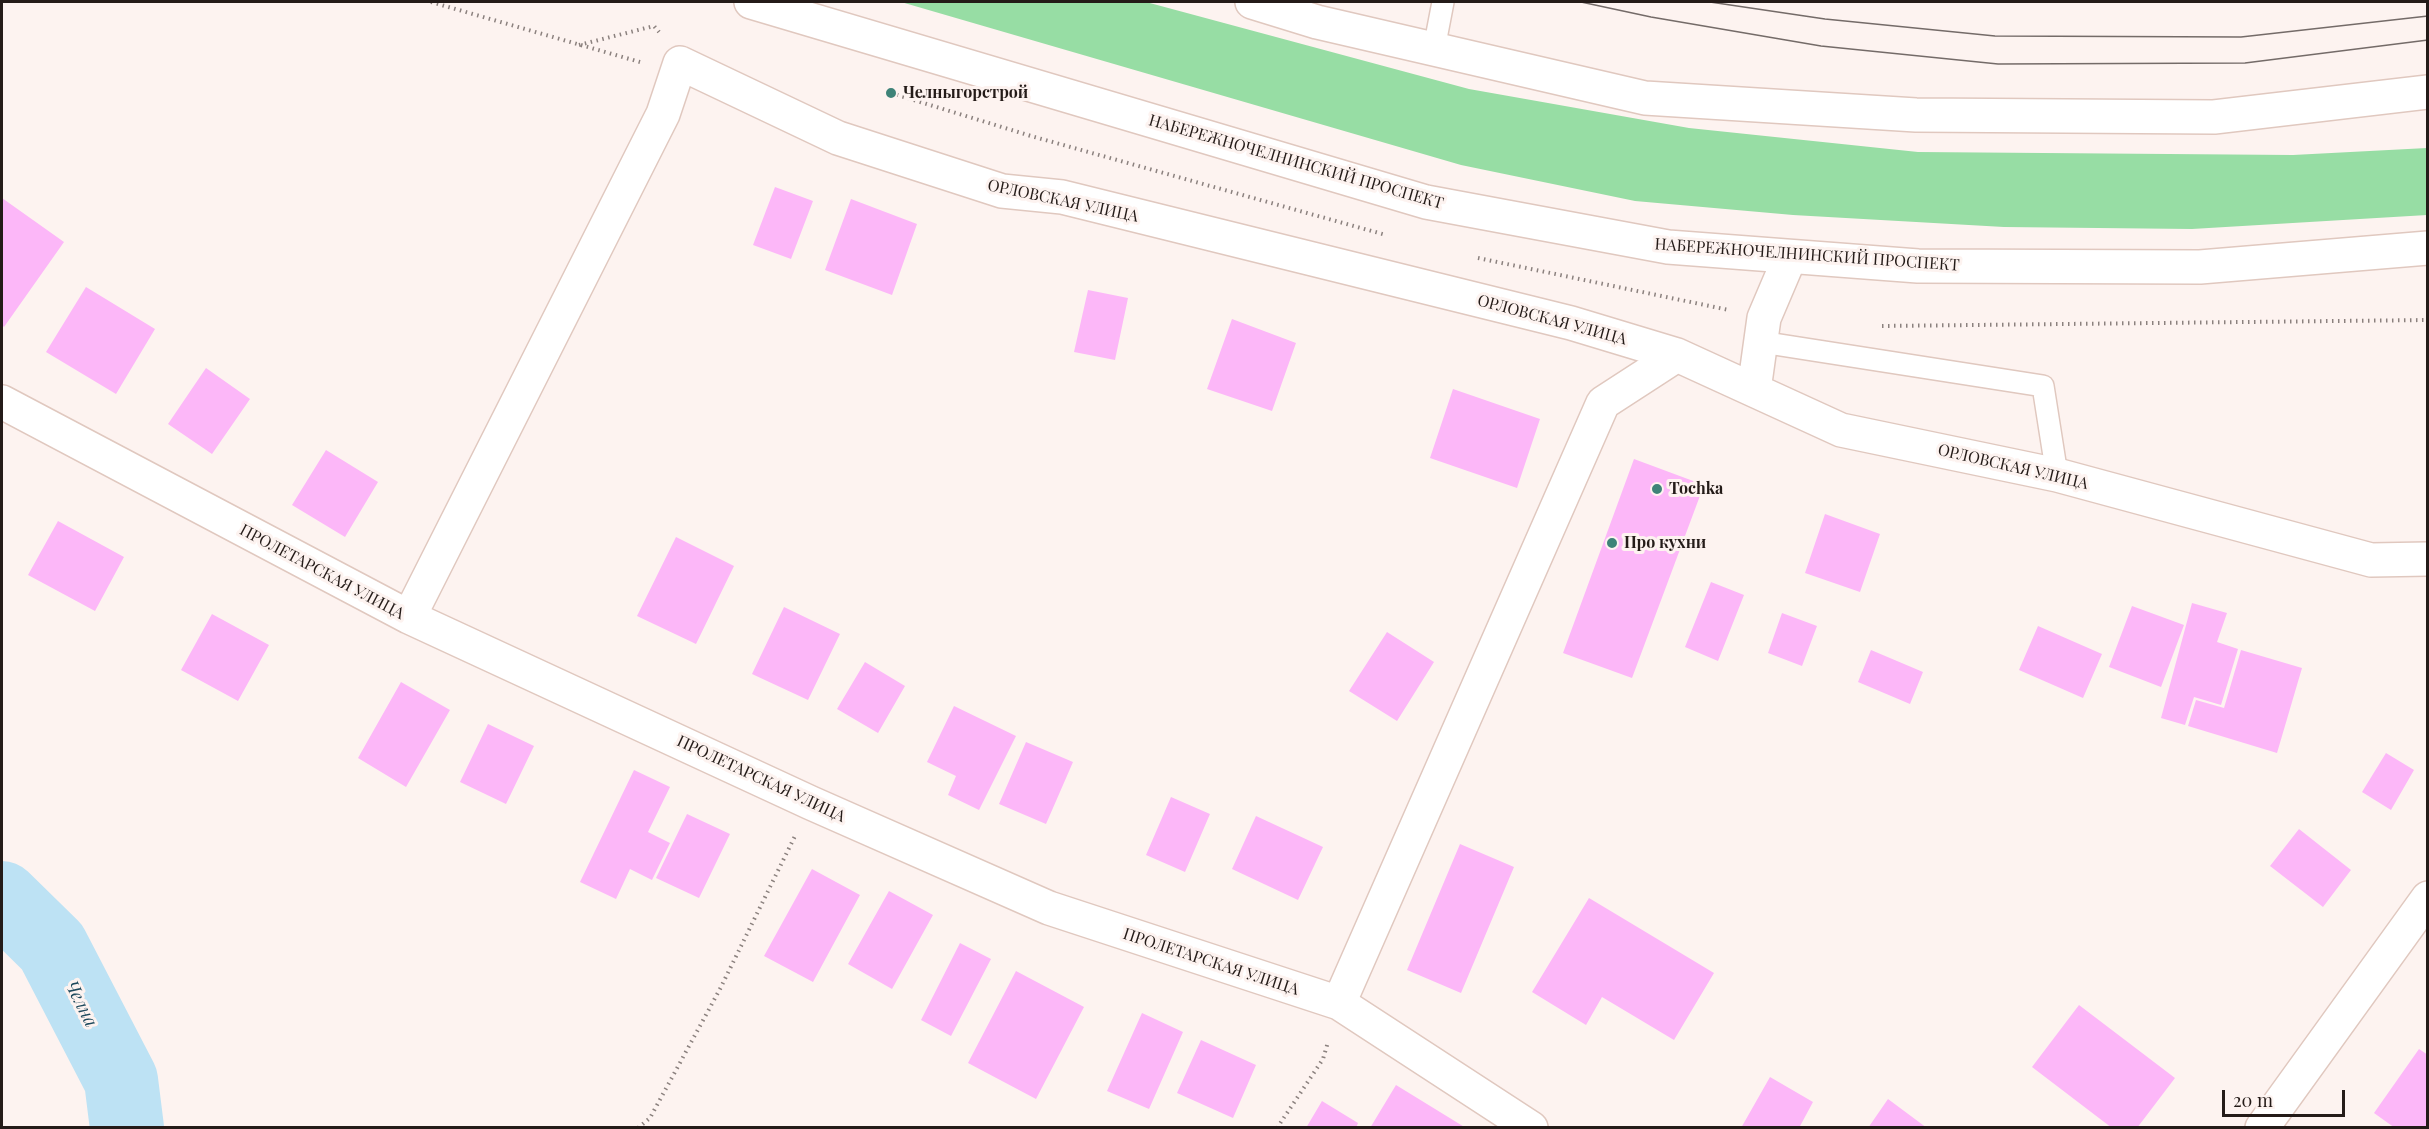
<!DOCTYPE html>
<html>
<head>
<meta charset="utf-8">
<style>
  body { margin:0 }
  #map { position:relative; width:2429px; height:1129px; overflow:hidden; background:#fdf3f0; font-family:"Playfair Display",serif }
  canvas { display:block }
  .frame { position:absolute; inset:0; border:3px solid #241b18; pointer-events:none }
  .scale { position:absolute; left:2222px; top:1090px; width:123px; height:27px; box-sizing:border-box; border:3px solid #241b18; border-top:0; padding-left:8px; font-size:18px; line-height:21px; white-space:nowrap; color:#241b18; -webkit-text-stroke:4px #fdf3f0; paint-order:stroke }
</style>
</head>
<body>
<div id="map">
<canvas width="2429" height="1129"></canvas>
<div class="frame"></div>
<div class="scale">20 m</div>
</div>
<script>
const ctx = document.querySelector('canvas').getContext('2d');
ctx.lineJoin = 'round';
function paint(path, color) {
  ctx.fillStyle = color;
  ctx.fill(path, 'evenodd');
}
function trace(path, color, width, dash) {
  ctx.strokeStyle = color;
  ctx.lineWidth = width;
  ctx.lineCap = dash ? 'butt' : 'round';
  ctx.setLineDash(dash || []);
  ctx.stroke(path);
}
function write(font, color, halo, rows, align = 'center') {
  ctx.font = font + ' "Playfair Display",serif';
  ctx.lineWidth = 6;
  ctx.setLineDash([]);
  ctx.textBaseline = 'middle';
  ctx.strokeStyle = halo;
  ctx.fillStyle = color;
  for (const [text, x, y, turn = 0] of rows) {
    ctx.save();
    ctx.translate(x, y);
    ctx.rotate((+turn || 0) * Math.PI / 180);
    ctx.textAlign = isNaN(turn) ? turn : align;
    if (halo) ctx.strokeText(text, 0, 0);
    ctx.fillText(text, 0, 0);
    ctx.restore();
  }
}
paint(new Path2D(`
  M901,2H1146L1469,89L1689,128L1918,152L2293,155L2427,148V215L2192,229L2004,227L1793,215L1635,201L1461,165Z`), '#97dda4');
trace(new Path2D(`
  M2,898L52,947L121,1080L127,1128`), '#bde2f4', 74);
paint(new Path2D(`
  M775,187L813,201L791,259L753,245Z
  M2,198L64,242L4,327L2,325Z
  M851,199L917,224L892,295L825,270Z
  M86,287L155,329L116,394L46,352Z
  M1088,290L1128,298L1115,360L1074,352Z
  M1232,319L1296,343L1272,411L1207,389Z
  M206,368L250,399L212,454L168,424Z
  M1453,389L1540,419L1517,488L1430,458Z
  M326,450L378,482L345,537L292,505Z
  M1634,459L1704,485L1632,678L1563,653Z
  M1825,514L1880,534L1860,592L1805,573Z
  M58,521L124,557L95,611L28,575Z
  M676,537L734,566L696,644L637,616Z
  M1711,582L1744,595L1718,661L1685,647Z
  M2192,603L2227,613L2217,642L2238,649L2221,705L2194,697L2185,725L2161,718Z
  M2132,606L2184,625L2161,687L2109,667Z
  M784,607L840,634L808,700L752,674Z
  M1782,613L1817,626L1802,666L1768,653Z
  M212,614L269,645L238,701L181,670Z
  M2038,626L2102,654L2083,698L2019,670Z
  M1387,632L1434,662L1397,721L1349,691Z
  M1871,650L1923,672L1910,704L1858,682Z
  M2241,650L2302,668L2277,753L2188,726L2196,700L2224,708Z
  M865,662L905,686L878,733L837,709Z
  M401,682L450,710L406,787L358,758Z
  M954,706L1016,736L979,810L948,795L956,776L927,762Z
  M488,724L534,746L506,804L460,782Z
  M1026,742L1073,762L1046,824L999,804Z
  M2386,753L2414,770L2391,810L2362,792Z
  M634,770L670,787L648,832L670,843L652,880L630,869L616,899L580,882Z
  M1171,797L1210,814L1185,872L1146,855Z
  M687,814L730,834L699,898L656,878Z
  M1256,816L1323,847L1298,900L1232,869Z
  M2299,829L2351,870L2323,907L2270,866Z
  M1460,844L1514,867L1461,993L1407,970Z
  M812,869L860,895L813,982L764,956Z
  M889,891L933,915L892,989L848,964Z
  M1589,898L1714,973L1674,1040L1602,997L1586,1025L1532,992Z
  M960,943L991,959L951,1036L921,1020Z
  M1016,971L1084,1007L1036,1099L968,1063Z
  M2079,1005L2175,1078L2137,1128H2112L2032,1067Z
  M1142,1013L1183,1032L1149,1109L1107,1091Z
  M1201,1040L1256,1065L1233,1118L1177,1093Z
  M2419,1049L2428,1055V1128H2395L2374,1113Z
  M1770,1077L1813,1102L1799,1128H1741Z
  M1396,1085L1466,1128H1370Z
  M1888,1099L1927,1128H1868Z
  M1322,1101L1358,1123L1356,1128H1306Z`), '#fcb7f8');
const service = new Path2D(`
  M1434,49L1443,2
  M1761,342L2043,386L2057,475`);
const minor = new Path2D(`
  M1754,390L1764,318L1790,257
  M2,402L409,617L811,803L1049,908L1339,1003L1531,1128
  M409,617L663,114L680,63L838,138L1002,191L1062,197L1571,323L1677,355L1841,430L2057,475L2371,560L2428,559
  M1339,1003L1603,403L1677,355
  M2262,1128L2428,898`);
const primary = new Path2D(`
  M751,2L1426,202L1668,247L1918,266L2200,267L2428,248
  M1252,2L1317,22L1645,98L1916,115L2214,117L2428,92`);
trace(service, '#e0c8bf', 24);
trace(minor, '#e0c8bf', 36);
trace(primary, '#e0c8bf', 36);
trace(new Path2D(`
  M431,2L640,62
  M579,45L654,26L659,32
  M891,93L1031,136L1386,235
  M1478,258L1729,310
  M1882,326L2428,320
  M638,1128L650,1118L720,989L795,836
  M1277,1128L1323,1059L1328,1042`), '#8b817e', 4, [1.5, 4.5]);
trace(service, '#fff', 21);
trace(minor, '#fff', 33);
trace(primary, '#fff', 33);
trace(new Path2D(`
  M1581,2L1651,17L1821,46L1998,64L2245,63L2428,40
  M1710,2L1825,19L1995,36L2241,37L2428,16`), '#746b68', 1.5);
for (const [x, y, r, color] of [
  [891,93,6,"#3e8378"],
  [1657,489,6,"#3e8378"],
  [1612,543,6,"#3e8378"]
]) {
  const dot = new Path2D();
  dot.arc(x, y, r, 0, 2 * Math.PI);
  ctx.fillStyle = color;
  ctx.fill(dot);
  trace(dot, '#fdf3f0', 2);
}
write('bold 16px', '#241b18', '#fdf3f0', [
  ["Челныгорстрой",903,93],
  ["Tochka",1669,489],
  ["Про кухни",1624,543]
], 'left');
write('16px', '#241b18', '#fdf3f0', [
  ["НАБЕРЕЖНОЧЕЛНИНСКИЙ ПРОСПЕКТ",1296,162,16],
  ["ОРЛОВСКАЯ УЛИЦА",1063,201,12],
  ["НАБЕРЕЖНОЧЕЛНИНСКИЙ ПРОСПЕКТ",1807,255,4],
  ["ОРЛОВСКАЯ УЛИЦА",1552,320,15],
  ["ОРЛОВСКАЯ УЛИЦА",2013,467,13],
  ["ПРОЛЕТАРСКАЯ УЛИЦА",322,572,28],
  ["ПРОЛЕТАРСКАЯ УЛИЦА",761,779,25],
  ["ПРОЛЕТАРСКАЯ УЛИЦА",1211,962,18]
]);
write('italic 18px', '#1d495c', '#fdf3f0', [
  ["Челна",81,1004,63]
]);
</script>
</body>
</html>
